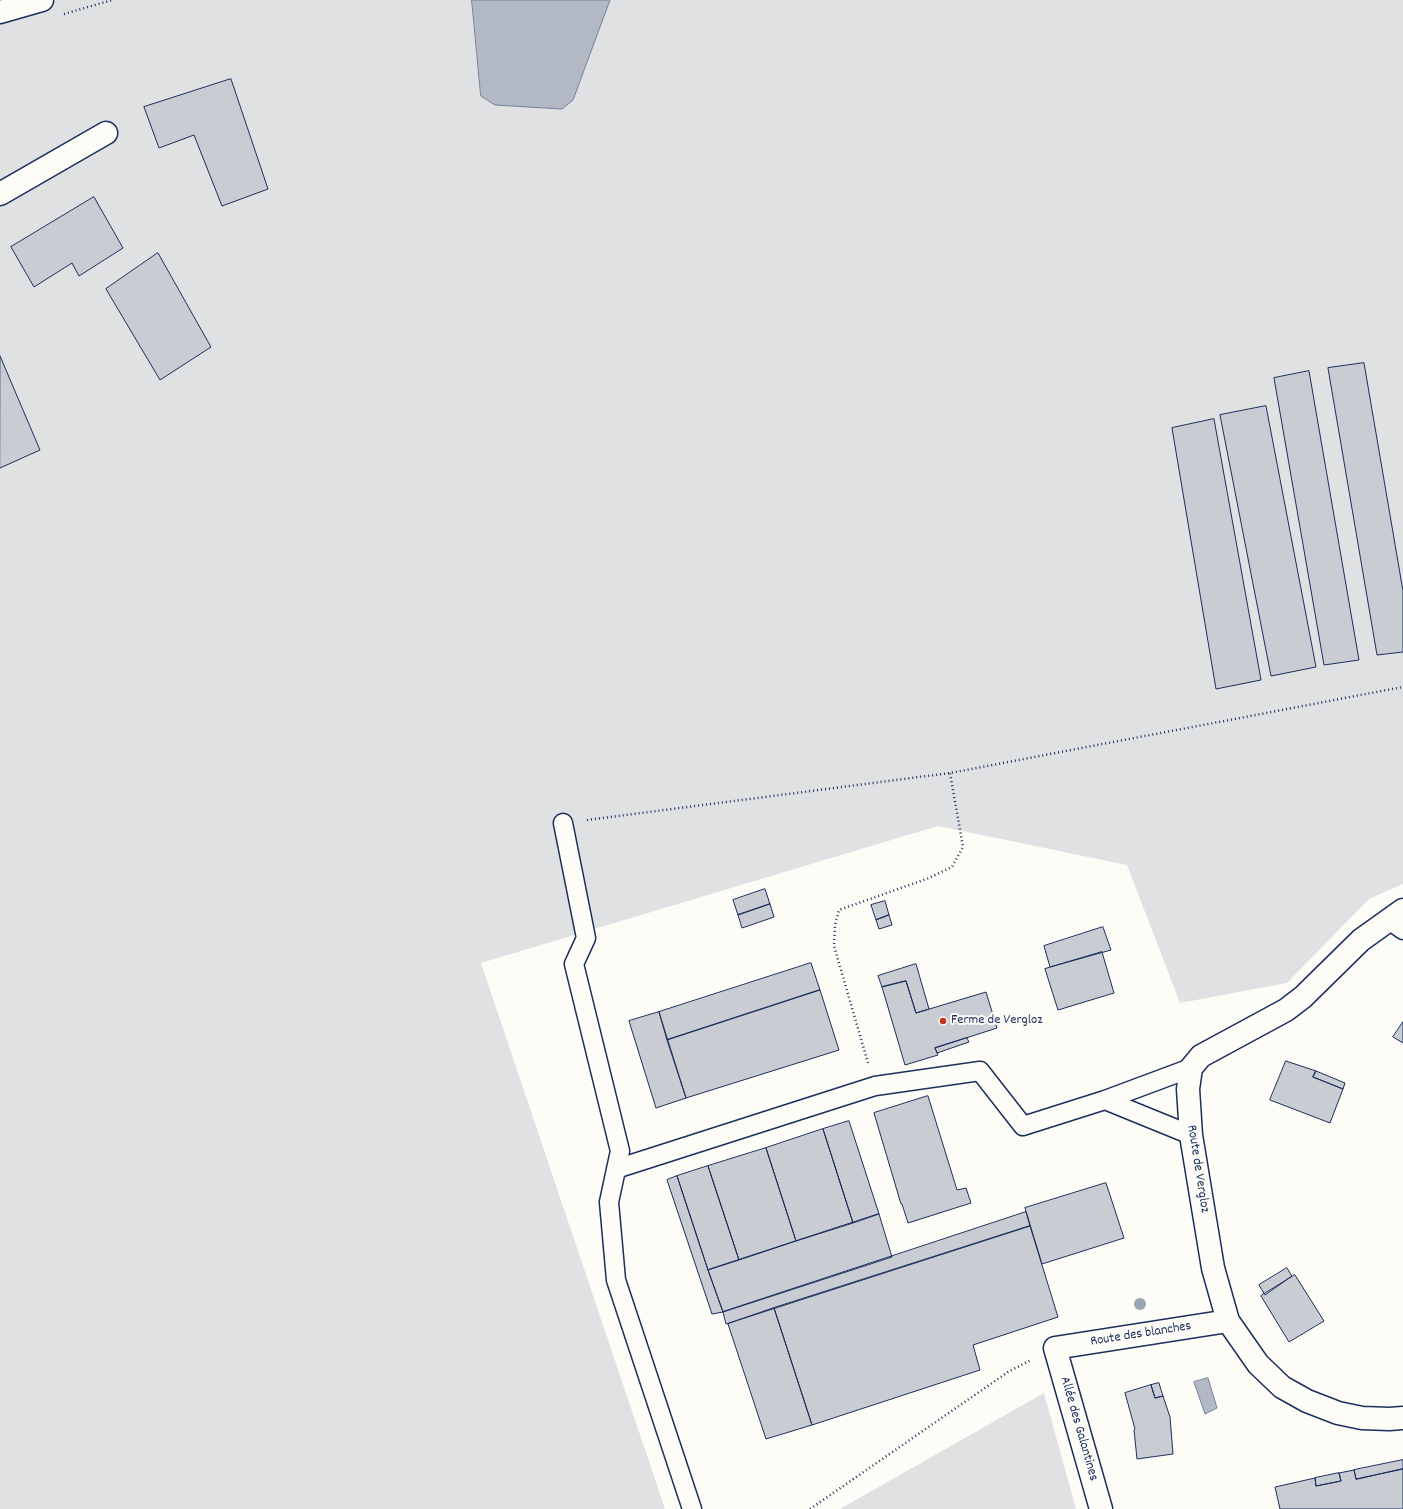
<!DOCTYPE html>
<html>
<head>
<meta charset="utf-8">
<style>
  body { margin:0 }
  canvas { display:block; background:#fdfcf7 }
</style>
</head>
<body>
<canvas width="1403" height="1509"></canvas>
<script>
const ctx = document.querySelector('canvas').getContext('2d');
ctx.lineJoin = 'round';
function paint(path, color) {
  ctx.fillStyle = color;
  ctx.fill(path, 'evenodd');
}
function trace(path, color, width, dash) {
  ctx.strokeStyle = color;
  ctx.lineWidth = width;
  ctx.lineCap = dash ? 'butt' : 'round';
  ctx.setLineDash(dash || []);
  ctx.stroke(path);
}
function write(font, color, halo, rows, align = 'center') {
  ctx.font = font + ' Dekko,sans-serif';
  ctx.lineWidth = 4;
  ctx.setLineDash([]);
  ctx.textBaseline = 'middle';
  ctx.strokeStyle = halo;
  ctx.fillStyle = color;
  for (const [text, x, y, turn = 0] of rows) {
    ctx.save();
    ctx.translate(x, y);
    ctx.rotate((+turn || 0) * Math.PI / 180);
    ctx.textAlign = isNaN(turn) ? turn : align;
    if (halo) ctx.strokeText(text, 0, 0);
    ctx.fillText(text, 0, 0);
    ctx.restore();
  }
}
paint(new Path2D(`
  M0,0H1403V884L1369,899L1287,983L1180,1003L1127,865L938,826L481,963L665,1509H0Z
  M1044,1393L1076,1509H840Z`), '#e0e1e3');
const water = new Path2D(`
  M472,0H610L573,100L562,109L495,105L481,96Z
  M1208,1378L1217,1408L1205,1414L1194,1382Z`);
paint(water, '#b3b8c5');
trace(water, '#76819c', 1);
const building = new Path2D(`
  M231,79L268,189L222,206L194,135L159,148L144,107Z
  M94,197L123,248L79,276L72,263L34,287L11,247Z
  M158,253L211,347L160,380L106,289Z
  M0,356L40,450L0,468Z
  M1364,363L1403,591V652L1377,655L1328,368Z
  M1309,371L1359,660L1324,665L1274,378Z
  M1266,406L1316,667L1271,676L1220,415Z
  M1214,419L1261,680L1216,689L1172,428Z
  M765,889L770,904L738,915L733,900Z
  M885,901L889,915L876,920L871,905Z
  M770,904L774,917L742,928L738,915Z
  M889,915L892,925L879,929L876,920Z
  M1103,927L1111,950L1050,967L1044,946Z
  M1102,952L1114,993L1058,1010L1045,969Z
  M811,963L820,990L667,1040L659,1012Z
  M916,964L929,1009L916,1013L906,981L882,987L878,976Z
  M906,981L916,1013L986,992L997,1028L935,1048L938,1055L905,1065L882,987Z
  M820,990L839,1050L686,1098L667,1040Z
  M659,1012L686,1098L656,1108L629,1021Z
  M1403,1022V1043L1393,1037Z
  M967,1038L969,1042L937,1053L935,1048Z
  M1286,1061L1316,1071L1313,1077L1343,1089L1330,1123L1270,1100Z
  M1316,1071L1345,1083L1343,1089L1313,1077Z
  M928,1096L957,1190L966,1188L971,1203L908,1223L902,1204H901L874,1113Z
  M849,1121L879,1214L853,1223L823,1129Z
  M823,1129L853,1223L796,1241L766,1148Z
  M766,1148L796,1241L739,1260L708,1166Z
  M708,1166L739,1260L708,1270L677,1176Z
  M677,1176L708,1270L723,1312L712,1314L667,1180Z
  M1106,1183L1124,1238L1042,1264L1025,1208Z
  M1026,1212L1030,1226L726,1324L723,1312Z
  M879,1214L892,1257L723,1312L708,1270Z
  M1030,1226L1058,1317L973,1345L980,1370L812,1425L774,1308Z
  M1287,1268L1292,1276L1265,1295L1259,1285Z
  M1295,1275L1324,1321L1289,1342L1261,1296Z
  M774,1308L812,1425L766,1439L728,1324Z
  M1159,1383L1163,1396L1155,1398L1151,1385Z
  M1151,1385L1155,1398L1163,1396L1170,1417L1173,1454L1137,1459L1134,1430L1135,1429L1125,1393Z
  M1403,1460V1469L1356,1479L1354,1470Z
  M1403,1469V1509H1280L1275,1487L1315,1478L1316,1486L1341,1481L1339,1473L1354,1470L1356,1479Z
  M1339,1473L1341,1481L1316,1486L1315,1478Z`);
paint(building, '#c9ccd3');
trace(building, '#1b2f5e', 1);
const service = new Path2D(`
  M563,823L586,938L574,964L620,1151L609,1202L616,1280L692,1509
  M1389,920L1403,930
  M1105,1100L1191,1068
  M616,1169L875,1086L980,1071L1023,1126L1105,1100L1191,1135`);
const minor = new Path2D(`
  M0,194L106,133
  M1403,910L1361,940L1303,997L1286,1010L1201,1056L1191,1068L1188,1089L1191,1135L1213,1268L1228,1321L1258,1364L1282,1387L1307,1401L1338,1413L1362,1418L1389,1419L1403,1418
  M1101,1509L1055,1348L1228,1321`);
const tertiary = new Path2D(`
  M0,12L42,0`);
trace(service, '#1b2f5e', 21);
trace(minor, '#1b2f5e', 25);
trace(tertiary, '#1b2f5e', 25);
trace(new Path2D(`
  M64,14L112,0
  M587,820L950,773L1403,687
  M868,1063L834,946L835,925L839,910L929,878L952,867L963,847L950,773
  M810,1509L1008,1372L1031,1360`), '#1b2f5e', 2.5, [1, 3]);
trace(service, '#fdfcf7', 18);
trace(minor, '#fdfcf7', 22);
trace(tertiary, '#fdfcf7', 22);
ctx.fillStyle = '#9ca4b5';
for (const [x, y] of [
  [1140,1304]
]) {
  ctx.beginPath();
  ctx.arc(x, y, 6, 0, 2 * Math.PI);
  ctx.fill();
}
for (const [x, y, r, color] of [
  [943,1021,4,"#c8321e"]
]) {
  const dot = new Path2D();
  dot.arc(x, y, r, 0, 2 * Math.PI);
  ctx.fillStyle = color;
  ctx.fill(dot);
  trace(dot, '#fdfcf7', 1.5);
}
write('14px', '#1b2f5e', '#fdfcf7', [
  ["Ferme de Vergloz",951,1021]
], 'left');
write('14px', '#1b2f5e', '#fdfcf7', [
  ["Route de Vergloz",1197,1169,81],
  ["Route des blanches",1141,1335,-9],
  ["Allée des Galantines",1078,1429,74]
]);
</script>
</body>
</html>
